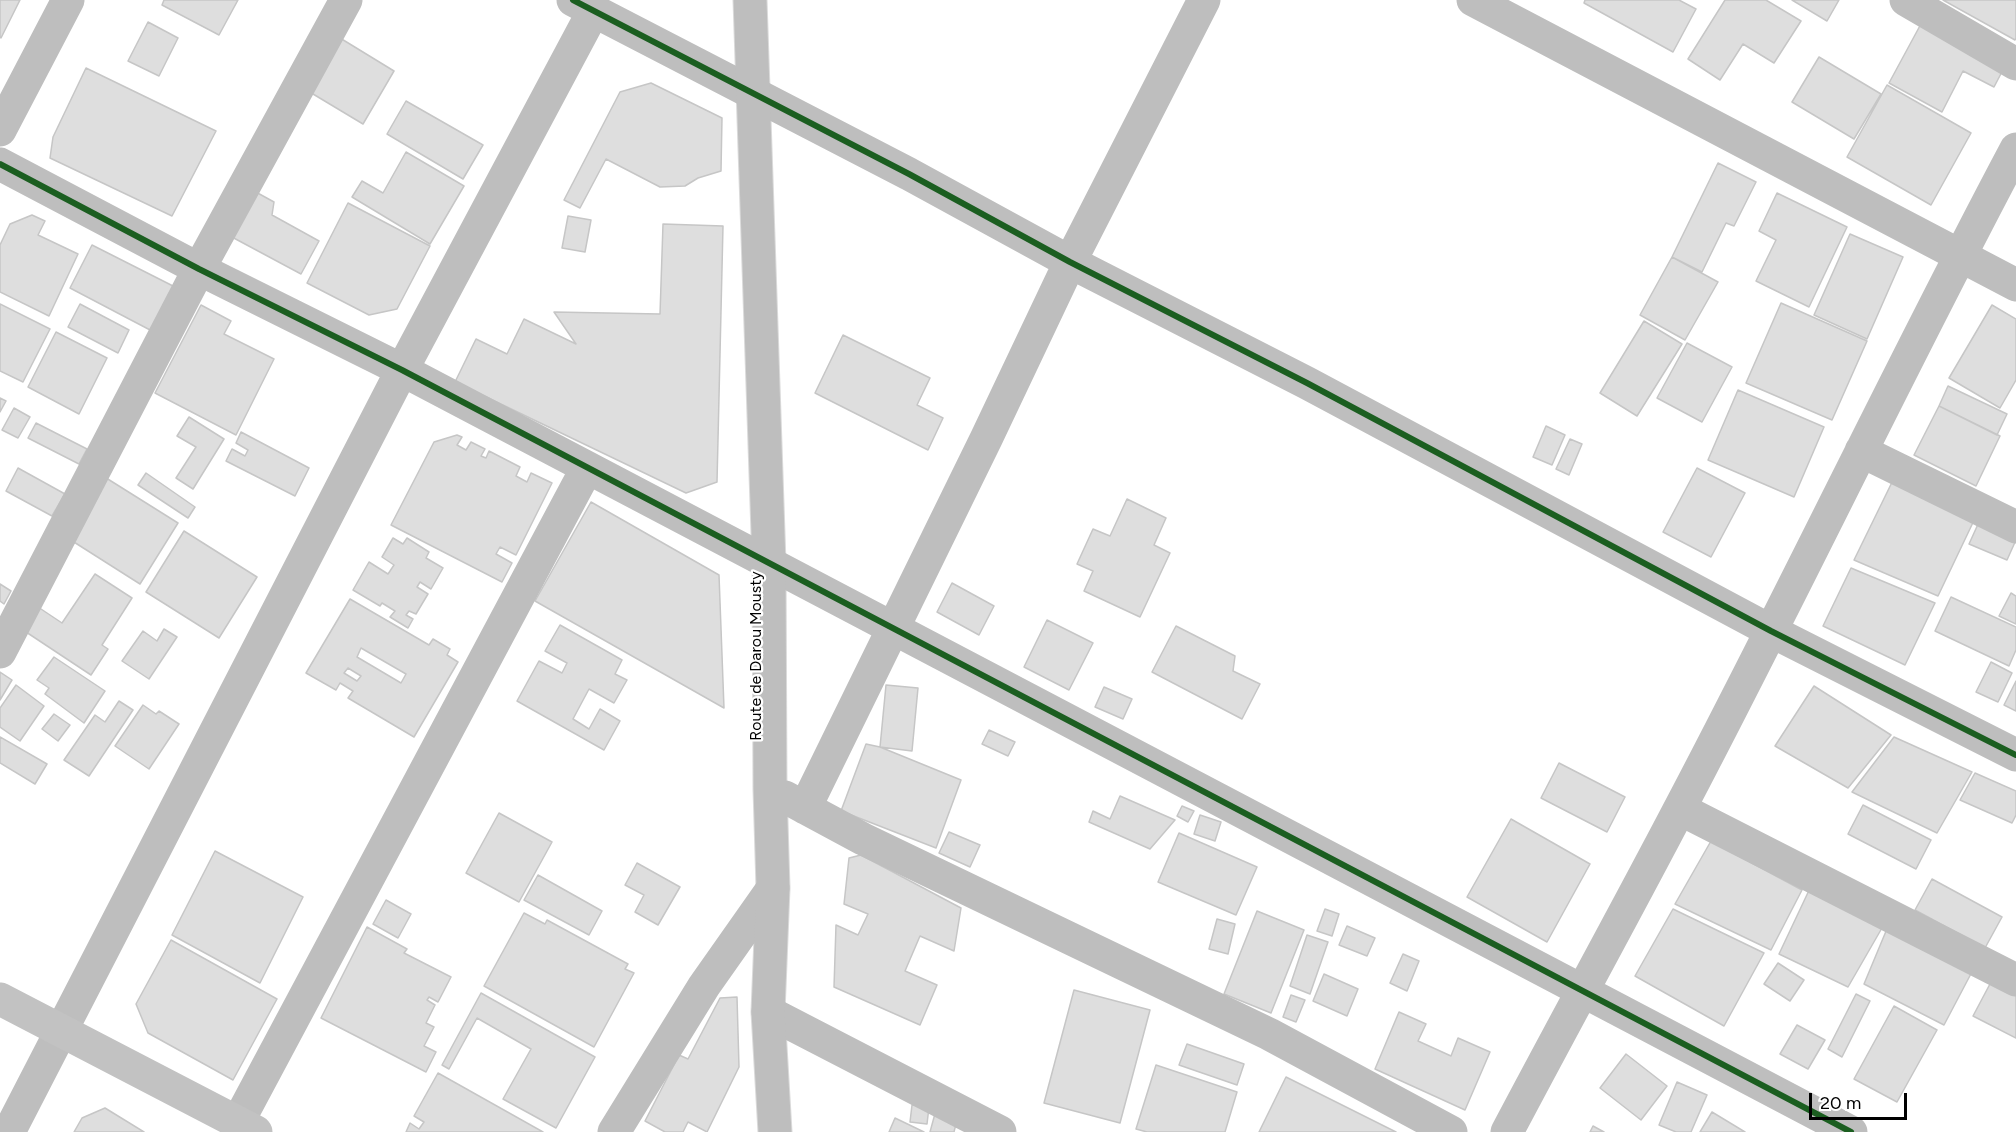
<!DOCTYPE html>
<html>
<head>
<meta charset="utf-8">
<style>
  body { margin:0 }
  #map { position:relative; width:2016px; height:1132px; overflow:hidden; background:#fff; font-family:Figtree,sans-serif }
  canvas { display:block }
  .scale { position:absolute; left:1809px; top:1093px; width:98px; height:27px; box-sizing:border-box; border:3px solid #000; border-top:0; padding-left:8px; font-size:18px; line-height:21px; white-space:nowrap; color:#000; -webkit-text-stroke:4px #fff; paint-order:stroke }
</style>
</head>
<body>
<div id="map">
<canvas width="2016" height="1132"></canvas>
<div class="scale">20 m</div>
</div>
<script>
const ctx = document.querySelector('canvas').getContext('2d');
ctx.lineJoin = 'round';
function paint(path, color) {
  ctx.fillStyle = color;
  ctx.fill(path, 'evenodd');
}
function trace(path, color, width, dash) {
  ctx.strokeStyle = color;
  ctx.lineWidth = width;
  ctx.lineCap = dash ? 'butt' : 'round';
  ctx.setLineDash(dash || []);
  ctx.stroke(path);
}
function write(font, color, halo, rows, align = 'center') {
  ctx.font = font + ' Figtree,sans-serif';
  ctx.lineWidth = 4.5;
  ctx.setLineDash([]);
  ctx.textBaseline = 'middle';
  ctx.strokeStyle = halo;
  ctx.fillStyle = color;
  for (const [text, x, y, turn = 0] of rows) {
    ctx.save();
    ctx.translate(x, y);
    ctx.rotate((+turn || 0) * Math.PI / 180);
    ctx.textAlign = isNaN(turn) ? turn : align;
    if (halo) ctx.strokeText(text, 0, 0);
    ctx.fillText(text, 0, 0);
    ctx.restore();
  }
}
const building = new Path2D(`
  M0,0H20L1,38L0,37Z
  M164,0H238L219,35L162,5Z
  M1585,0H1679L1696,9L1673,52L1584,3Z
  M1725,0H1766L1801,21L1774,63L1743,44L1720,80L1688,59Z
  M1792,0H1839L1827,21Z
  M1943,0H2016V38L2015,40Z
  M148,22L178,38L159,76L128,61Z
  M1922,22L2005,66L1994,87L1963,71L1942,112L1889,83Z
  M340,38L394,71L363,124L308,91Z
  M1819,57L1881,94L1854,139L1792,102Z
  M86,68L216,131L172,216L50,158L53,137Z
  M651,83L722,118L721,171L698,178L685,186L660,187L606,159L580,208L564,200L620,92Z
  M1887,85L1971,133L1931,205L1847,157Z
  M406,101L483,145L463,179L387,134Z
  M406,152L464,186L430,244L352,197L362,181L383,193Z
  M1718,163L1756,182L1734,226L1726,223L1702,272L1672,257Z
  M254,191L274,202L272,215L319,241L301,274L230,236Z
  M1777,193L1847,227L1809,307L1756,281L1776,240L1759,231Z
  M348,203L430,246L397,309L369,315L307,283Z
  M32,215L45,221L38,235L78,254L49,316L0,292V245L10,224Z
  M568,216L591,220L585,252L562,248Z
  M663,224L723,226L717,482L686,493L455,382L476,339L507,354L524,319L576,344L554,312L660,314Z
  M1850,234L1903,257L1867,339L1814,315Z
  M92,245L175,287L152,331L70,288Z
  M1672,257L1718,282L1685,340L1640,315Z
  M1781,303L1867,341L1832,420L1746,383Z
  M0,304L50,329L23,382L0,371Z
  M80,304L129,330L118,353L68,327Z
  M201,305L231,321L224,334L274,359L236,435L155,393Z
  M1992,305L2016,319V380L2000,408L1949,378Z
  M1644,321L1682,344L1637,416L1600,393Z
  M56,332L107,358L79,414L28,387Z
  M843,335L930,378L917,405L943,418L928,450L815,393Z
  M1687,343L1732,367L1702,422L1657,398Z
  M1948,386L2007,414L1997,435L1939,406Z
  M1738,390L1824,427L1794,497L1708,460Z
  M0,398L6,401L0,412Z
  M1939,406L2000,436L1976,486L1914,455Z
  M14,408L30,417L18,438L2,430Z
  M189,417L224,439L193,489L176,478L196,447L177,436Z
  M36,423L87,449L79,464L28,438Z
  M1546,426L1565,435L1552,465L1533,457Z
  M241,432L309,468L295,496L226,461L232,449L245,456L248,450L236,443Z
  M457,435L462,437L457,445L466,450L471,442L485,449L481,456L486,458L489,451L520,467L516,476L527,482L531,473L552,483L516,555L500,547L496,554L512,563L502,582L391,525L434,442Z
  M1570,439L1582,444L1569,475L1556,469Z
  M18,468L65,494L52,516L6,491Z
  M1697,468L1745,493L1711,557L1663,532Z
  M1897,472L1978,512L1938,596L1854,560Z
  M146,473L195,507L188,518L138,485Z
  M103,476L178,523L140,584L66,537Z
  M1127,499L1166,518L1154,545L1170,553L1140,617L1084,591L1093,571L1077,564L1093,529L1110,536Z
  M591,502L719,575L724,708L535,601Z
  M1979,522L2016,540L2007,560L1969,544Z
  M184,531L257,577L219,638L146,592Z
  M393,538L403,544L407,538L429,552L426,558L443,568L431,589L420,582L417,587L428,594L416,614L409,611L406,615L413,619L408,628L390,617L395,611L382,603L380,606L353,590L369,562L388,574L394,565L382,557Z
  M1851,568L1935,603L1905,665L1823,626Z
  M95,574L132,598L102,645L108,649L91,675L20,628L35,605L62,623Z
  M952,583L994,606L979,635L937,612Z
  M0,584L11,591L4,604L0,601Z
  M2011,593L2016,596V624L1999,616Z
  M1951,597L2016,627V650L2009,666L1935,631Z
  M350,599L429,645L433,639L450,649L447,655L458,662L414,737L348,698L353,691L340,683L336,690L306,673ZM361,648L406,674L401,683L357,657ZM348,668L361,676L357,681L344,673Z
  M1047,620L1093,643L1069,690L1024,667Z
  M560,625L622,660L615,674L627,680L614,703L589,689L573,719L589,729L600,709L620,721L604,750L517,701L539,661L562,673L567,663L545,651Z
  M1176,626L1235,656L1233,671L1260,684L1242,719L1152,672Z
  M164,629L177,637L149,679L122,661L143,631L157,641Z
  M54,657L105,691L84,723L45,694L49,688L37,680Z
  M1991,662L2012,673L1998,702L1976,692Z
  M0,672L12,680L0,700Z
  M2016,681V711L2004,705Z
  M16,685L44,706L20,741L0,727V708Z
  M886,685L918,688L912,751L880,747Z
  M1814,686L1891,735L1848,788L1775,746Z
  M1104,687L1132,699L1123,719L1095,707Z
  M119,701L133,710L89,776L64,760L95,715L105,722Z
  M143,705L156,714L159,711L179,724L149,769L115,746Z
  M54,714L70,725L58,741L42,729Z
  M989,730L1015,742L1008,756L982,744Z
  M0,737L47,764L35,784L0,763Z
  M1894,737L1972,772L1937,833L1852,792Z
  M866,744L880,747L961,780L936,848L841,811Z
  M1559,763L1625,797L1607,832L1541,798Z
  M1975,773L2016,791V815L2012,823L1960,800Z
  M1120,796L1175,820L1150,849L1089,822L1093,811L1110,819Z
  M1863,805L1931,840L1916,869L1848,834Z
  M1182,806L1194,811L1188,822L1177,816Z
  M499,813L552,842L519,902L466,873Z
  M1200,815L1221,822L1215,841L1194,834Z
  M1511,819L1590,864L1547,942L1467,897Z
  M949,832L980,845L970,867L939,853Z
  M1179,833L1257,867L1236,915L1158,882Z
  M1711,841L1802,890L1771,950L1675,904Z
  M215,851L303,897L260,983L172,935Z
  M861,855L961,908L954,951L920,936L905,971L937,985L920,1025L834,987L836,925L858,935L868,914L844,904L849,858Z
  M637,863L680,887L658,925L635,912L644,895L625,885Z
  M538,875L602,911L589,935L524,900Z
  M1932,879L2002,917L1985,948L1915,910Z
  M1812,884L1886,921L1848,987L1779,954Z
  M386,900L411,914L398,938L373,924Z
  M1325,909L1339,914L1332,936L1317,931Z
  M1673,909L1764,953L1724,1026L1635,976Z
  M1257,911L1304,930L1271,1013L1224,994Z
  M524,913L545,924L547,920L628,964L625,969L634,973L594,1047L484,986Z
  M1217,919L1235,924L1228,954L1209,949Z
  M1889,924L1974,968L1944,1025L1864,984Z
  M1347,926L1375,938L1367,956L1339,945Z
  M367,927L407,949L404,953L451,977L438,1002L429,997L427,1000L435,1005L426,1023L434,1027L424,1046L436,1052L426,1072L321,1018Z
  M1307,935L1328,942L1310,994L1290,986Z
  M171,940L277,999L233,1080L148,1033L136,1004Z
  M1403,954L1419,961L1407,991L1390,983Z
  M1778,963L1804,980L1790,1001L1764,984Z
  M1324,974L1358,989L1347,1016L1313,1001Z
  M1991,982L2016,995V1038L1973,1016Z
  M1074,990L1150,1010L1120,1123L1044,1103Z
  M481,993L595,1057L556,1128L503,1099L531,1049L477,1018L449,1069L442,1065Z
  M1856,994L1870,1001L1842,1057L1828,1049Z
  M1291,995L1305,1000L1296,1022L1283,1017Z
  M737,997L739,1067L707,1132L688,1122L683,1132H665L645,1121L679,1055L688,1059L720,998Z
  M1894,1006L1937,1030L1897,1102L1854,1079Z
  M1399,1012L1426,1024L1418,1041L1451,1056L1458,1038L1490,1052L1465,1110L1375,1069Z
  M1797,1025L1825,1040L1808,1069L1780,1054Z
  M1187,1044L1244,1064L1237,1085L1179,1065Z
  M1626,1054L1667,1086L1641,1120L1600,1088Z
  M1156,1065L1237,1092L1225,1132H1147L1136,1129Z
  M438,1073L543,1132H406L410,1123L419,1129L424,1122L414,1116Z
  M1286,1077L1396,1132H1259Z
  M1677,1082L1707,1095L1691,1132H1676L1659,1125Z
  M912,1105L929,1107L927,1124L910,1122Z
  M105,1108L144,1132H74L82,1118Z
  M936,1110L958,1116L954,1132H930Z
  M1712,1112L1745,1132H1700Z
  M895,1118L924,1132H889Z
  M1593,1126L1604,1132H1590Z`);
paint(building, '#dedede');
trace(building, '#c6c6c6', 1.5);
const primary = new Path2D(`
  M750,0L769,563L770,789L773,888L768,1012L775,1132`);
trace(primary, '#dbdbdb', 35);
trace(new Path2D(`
  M573,0L909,174L1070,262L1307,383L1771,631L2016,755
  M1473,0L2016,285
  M1906,0L2016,64
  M0,130L68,0
  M0,164L199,269L402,370L1851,1132
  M1861,451L2016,527
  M0,652L199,269L346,0
  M785,797L863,839L1269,1034L1451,1132
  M805,808L986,439L1070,262L1204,0
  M1680,809L2016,980
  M768,1012L1000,1132
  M238,1122L587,468
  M9,1132L402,370L594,10
  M614,1132L704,986L773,888
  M1507,1132C1564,1024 1623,917 1680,808C1795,590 1900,367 2016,149`), '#bebebe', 33);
trace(new Path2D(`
  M0,999L256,1132`), '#c2c2c2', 33);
trace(primary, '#bebebe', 33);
trace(new Path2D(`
  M573,0L909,174L1070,262L1307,383L1771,631L2016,755
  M0,164L199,269L402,370L1851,1132`), '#1b5e20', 6);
write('16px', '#000', '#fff', [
  ["Route de Darou Mousty",756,656,-90]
]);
</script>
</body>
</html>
